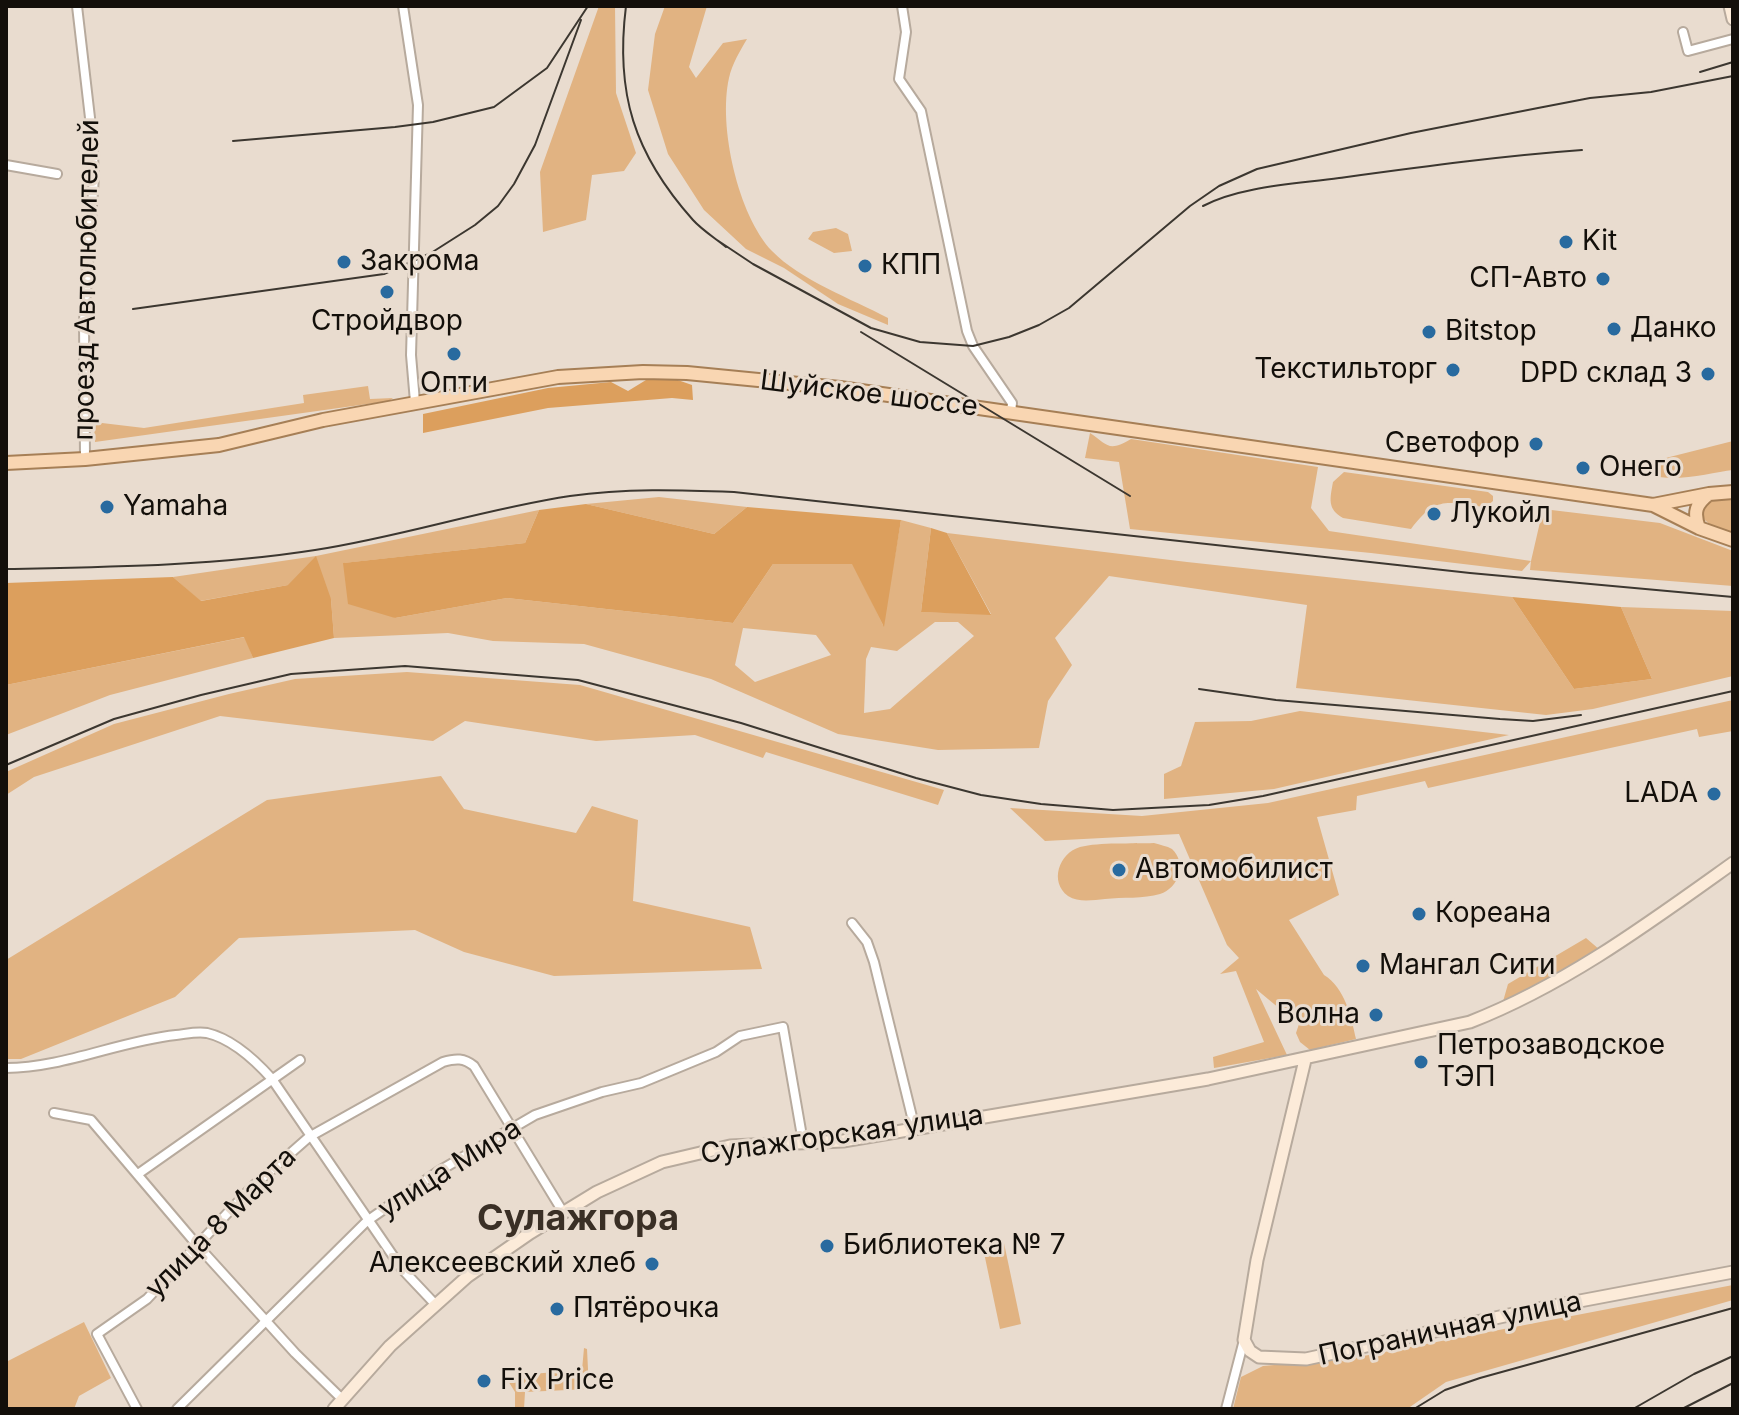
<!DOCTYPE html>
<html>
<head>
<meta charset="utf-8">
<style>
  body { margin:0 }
  #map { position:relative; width:1739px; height:1415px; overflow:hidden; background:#e9dccf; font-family:Inter,sans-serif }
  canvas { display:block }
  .frame { position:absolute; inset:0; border:8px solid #130f0a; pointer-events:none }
</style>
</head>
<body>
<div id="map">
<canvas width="1739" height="1415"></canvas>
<div class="frame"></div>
</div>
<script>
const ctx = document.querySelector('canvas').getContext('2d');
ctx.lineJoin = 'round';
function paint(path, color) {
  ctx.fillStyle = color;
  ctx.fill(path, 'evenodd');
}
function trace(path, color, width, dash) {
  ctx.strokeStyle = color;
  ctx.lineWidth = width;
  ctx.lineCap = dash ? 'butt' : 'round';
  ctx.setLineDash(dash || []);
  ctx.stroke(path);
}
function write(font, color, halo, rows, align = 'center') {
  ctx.font = font + ' Inter,sans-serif';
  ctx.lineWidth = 6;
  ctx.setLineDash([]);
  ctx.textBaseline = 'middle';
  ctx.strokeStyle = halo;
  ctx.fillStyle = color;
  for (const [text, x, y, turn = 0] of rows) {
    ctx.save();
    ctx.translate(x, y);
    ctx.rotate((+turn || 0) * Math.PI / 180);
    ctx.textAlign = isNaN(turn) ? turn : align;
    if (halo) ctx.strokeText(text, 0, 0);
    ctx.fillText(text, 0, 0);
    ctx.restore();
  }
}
paint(new Path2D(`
  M599,6H615L616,93L636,153L624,171L592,175L586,220L543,232L540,172Z
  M665,6H707L689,67L696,78L723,43L747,39C740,51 732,64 729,78C718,126 738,215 772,251C800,280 852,299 888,318V325L838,304L784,268L746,249L704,210L668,154L648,90L655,34Z
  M836,228L848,234L852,251L834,253L808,239L813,232Z
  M368,386L370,399L393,398L389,401L95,442L94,426L102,423L144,428L304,403L303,395Z
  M1090,433C1107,444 1108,453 1131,439L1318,467L1311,508L1329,531L1531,561L1543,509L1660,523L1733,551V586L1530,570L1531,561L1522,571L1371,553L1130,529L1119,462L1085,458Z
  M1733,441V470C1707,473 1654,489 1638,465Z
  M1344,472L1488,492L1493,496V501L1486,507C1448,503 1437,494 1411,529L1343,518C1327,509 1330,499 1333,482Z
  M659,497L747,507L714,534L586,504Z
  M1716,498H1733V534C1721,529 1704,526 1701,512L1707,501Z
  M539,510L525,543L344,563L395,618L507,598L733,623L773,564H853L883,625L901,520L931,528L921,612L991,614L947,533L1187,562L1512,597L1574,689L1652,679L1621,607L1733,611V676L1593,709L1546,715L1296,688L1307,605L1109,576L1055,638L1072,665L1048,701L1039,748L938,750L838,734L711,679L584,644L493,641L448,633L334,638L331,599L288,585L200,601L173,577L316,556ZM935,622H958L974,636L890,709L864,713L866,659L871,647L897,651ZM743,628L816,635L831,655L755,682L735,665Z
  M245,637L253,658L110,695L6,735V685Z
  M407,672L580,685L944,790L938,805L766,752L763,758L695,735L596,741L465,721L433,741L220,716L34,777L6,795V772L114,724L229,694L295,679Z
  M1733,700V731L1699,737L1697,729L1428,788L1425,781L1357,796L1356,810L1317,817L1339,895L1289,920L1324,975C1345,988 1351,1016 1356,1039L1310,1050L1300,1042L1296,1033L1299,1024L1298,1011L1280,1009L1256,989L1287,1055L1214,1068L1213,1057L1264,1042L1236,971L1220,974L1239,958L1227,945L1179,834L1045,841L1010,808L1142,816L1268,803Z
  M1300,711L1509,735L1274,789L1164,799V774L1181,766L1195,722L1251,721Z
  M441,776L464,809L576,833L592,806L638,820L633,901L750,927L762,969L554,976L464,952L415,930L239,938L175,997L21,1059H6V960L267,800Z
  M1154,843C1160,845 1167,846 1172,849C1187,863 1179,888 1160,894C1144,899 1122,897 1105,899C1093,900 1079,903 1068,896C1049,882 1059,853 1080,847C1100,842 1132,844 1154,843Z
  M1586,938L1600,950L1502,1005L1508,984Z
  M1004,1243L1021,1324L1000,1329L983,1248Z
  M1733,1285V1300L1446,1382L1407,1409H1233L1241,1377L1263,1366L1353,1358Z
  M84,1322L111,1378L79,1396L74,1409H6V1362Z
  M584,1348L587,1349L589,1389L525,1392L524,1409H515V1392L505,1376L582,1370Z`), '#e1b382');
paint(new Path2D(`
  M672,378L692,385L693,400L672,398L548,408L423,433V414L548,388L611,382L628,391L646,380Z
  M586,504L714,534L747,507L901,520L884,627L852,564H773L733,623L507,598L395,618L348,604L343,563L525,543L539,510Z
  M931,528L947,533L991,615L921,612Z
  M316,556L331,599L334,638L253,658L244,637L6,685V583L173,577L201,601L288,585Z
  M1512,597L1621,607L1652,679L1574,689Z`), '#dc9f5d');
const minor = new Path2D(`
  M77,6L92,135L94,177L84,320L85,459
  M403,6L418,105L411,355L415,402
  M902,6L906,32L899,79L921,111L967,331L973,346L1012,403L1011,412
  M1683,32L1688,51L1733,39
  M6,165L57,174
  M852,923L867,942L874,962L915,1129
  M6,1068C63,1068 119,1041 176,1035C186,1034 197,1031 207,1033C233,1039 255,1060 272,1079L402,1269L435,1304
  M54,1113L91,1120L198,1246L295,1353L342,1399
  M138,1174L300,1060
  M137,1409L97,1334L147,1299L251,1188L309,1137L443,1062C456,1058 464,1058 474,1066L563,1212
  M177,1409L367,1221L439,1171L535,1115L602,1092L641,1083L716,1052L740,1036L783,1027L803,1142
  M1226,1409L1244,1340`);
const secondary = new Path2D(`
  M1730,6L1733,19
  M1305,1060L1257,1260L1244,1340L1250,1351L1259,1357L1306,1359L1532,1310L1733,1272
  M334,1409L390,1346L468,1276L530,1233L597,1192L662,1162L730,1146L843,1141L1208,1079L1470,1022C1567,984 1649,923 1733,863`);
const primary = new Path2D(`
  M6,463L85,459L219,445L323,420L558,377L643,372L687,373L840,388L1653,505L1709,494L1733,492
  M1653,505L1699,528L1733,540
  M1699,528C1693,512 1696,504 1709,494`);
trace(minor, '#b7aa9d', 12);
trace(secondary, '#b7aa9d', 15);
trace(primary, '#a67f56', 16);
trace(minor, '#fff', 8);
trace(secondary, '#fcebd9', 11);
trace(primary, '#f9d6b2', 12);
trace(new Path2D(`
  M626,6C615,93 634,154 693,220C702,230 715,238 726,247
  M1700,72L1733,62
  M233,141L395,127L433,122L494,107L547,68L588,6
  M1203,206C1241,186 1297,184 1339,178C1420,167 1500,156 1582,150
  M717,240L753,264L871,328L920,342L973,346L1009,337L1039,325L1069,308L1190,206L1219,186L1257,169L1411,133L1538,108L1590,98L1651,92L1733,76
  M133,309L384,274L431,253L475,225L498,206L514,184L535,145L581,20
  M861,332L1130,496
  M6,569C109,567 213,566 315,550C401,537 484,509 570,496C625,488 680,490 734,492L1470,573L1733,597
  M1199,689L1276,700L1500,719L1533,721L1581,715
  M6,765L114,719L201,695L291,674L405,666L578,680L741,723L916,778L981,795L1041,804L1113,810L1209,805L1263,796L1733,691
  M1414,1409L1445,1390L1480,1378L1733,1308
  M1633,1409L1694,1374L1733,1356
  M1682,1409L1733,1383`), '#3c3730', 2);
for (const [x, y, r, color] of [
  [1566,242,8,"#286a9f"],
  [344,262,8,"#286a9f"],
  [865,266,8,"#286a9f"],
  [1603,279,8,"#286a9f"],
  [387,292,8,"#286a9f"],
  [1614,329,8,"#286a9f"],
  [1429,332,8,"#286a9f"],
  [454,354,8,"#286a9f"],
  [1453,370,8,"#286a9f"],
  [1708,374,8,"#286a9f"],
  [1536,444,8,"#286a9f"],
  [1583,468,8,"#286a9f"],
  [107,507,8,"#286a9f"],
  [1434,514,8,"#286a9f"],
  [1714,794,8,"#286a9f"],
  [1119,870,8,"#286a9f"],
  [1419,914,8,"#286a9f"],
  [1363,966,8,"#286a9f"],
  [1376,1015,8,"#286a9f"],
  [1421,1062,8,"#286a9f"],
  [827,1246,8,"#286a9f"],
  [652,1264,8,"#286a9f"],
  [557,1309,8,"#286a9f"],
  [484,1381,8,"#286a9f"]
]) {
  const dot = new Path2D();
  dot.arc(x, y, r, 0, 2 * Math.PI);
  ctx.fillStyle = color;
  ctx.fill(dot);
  trace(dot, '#e9dccf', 3);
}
write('28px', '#130f0a', '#e9dccf', [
  ["Kit",1582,242],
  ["Закрома",360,262],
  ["КПП",881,266],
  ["СП-Авто",1587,279,"right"],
  ["Стройдвор",387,322,"center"],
  ["Данко",1630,329],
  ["Bitstop",1445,332],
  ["Текстильторг",1437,370,"right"],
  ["DPD склад 3",1692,374,"right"],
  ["Опти",454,384,"center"],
  ["Светофор",1520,444,"right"],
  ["Онего",1599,468],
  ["Yamaha",123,507],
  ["Лукойл",1450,514],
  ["LADA",1698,794,"right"],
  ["Автомобилист",1135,870],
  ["Кореана",1435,914],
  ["Мангал Сити",1379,966],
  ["Волна",1360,1015,"right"],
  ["Петрозаводское",1437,1046],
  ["ТЭП",1437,1078],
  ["Библиотека № 7",843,1246],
  ["Алексеевский хлеб",636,1264,"right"],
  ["Пятёрочка",573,1309],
  ["Fix Price",500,1381]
], 'left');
write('28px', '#130f0a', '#e9dccf', [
  ["проезд Автолюбителей",87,280,-89],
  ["Шуйское шоссе",869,394,7],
  ["Сулажгорская улица",842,1135,-8],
  ["улица Мира",450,1169,-32],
  ["улица 8 Марта",221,1223,-45],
  ["Пограничная улица",1450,1329,-12]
]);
write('bold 36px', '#3a2f25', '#e9dccf', [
  ["Сулажгора",578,1219]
]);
</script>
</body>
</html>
